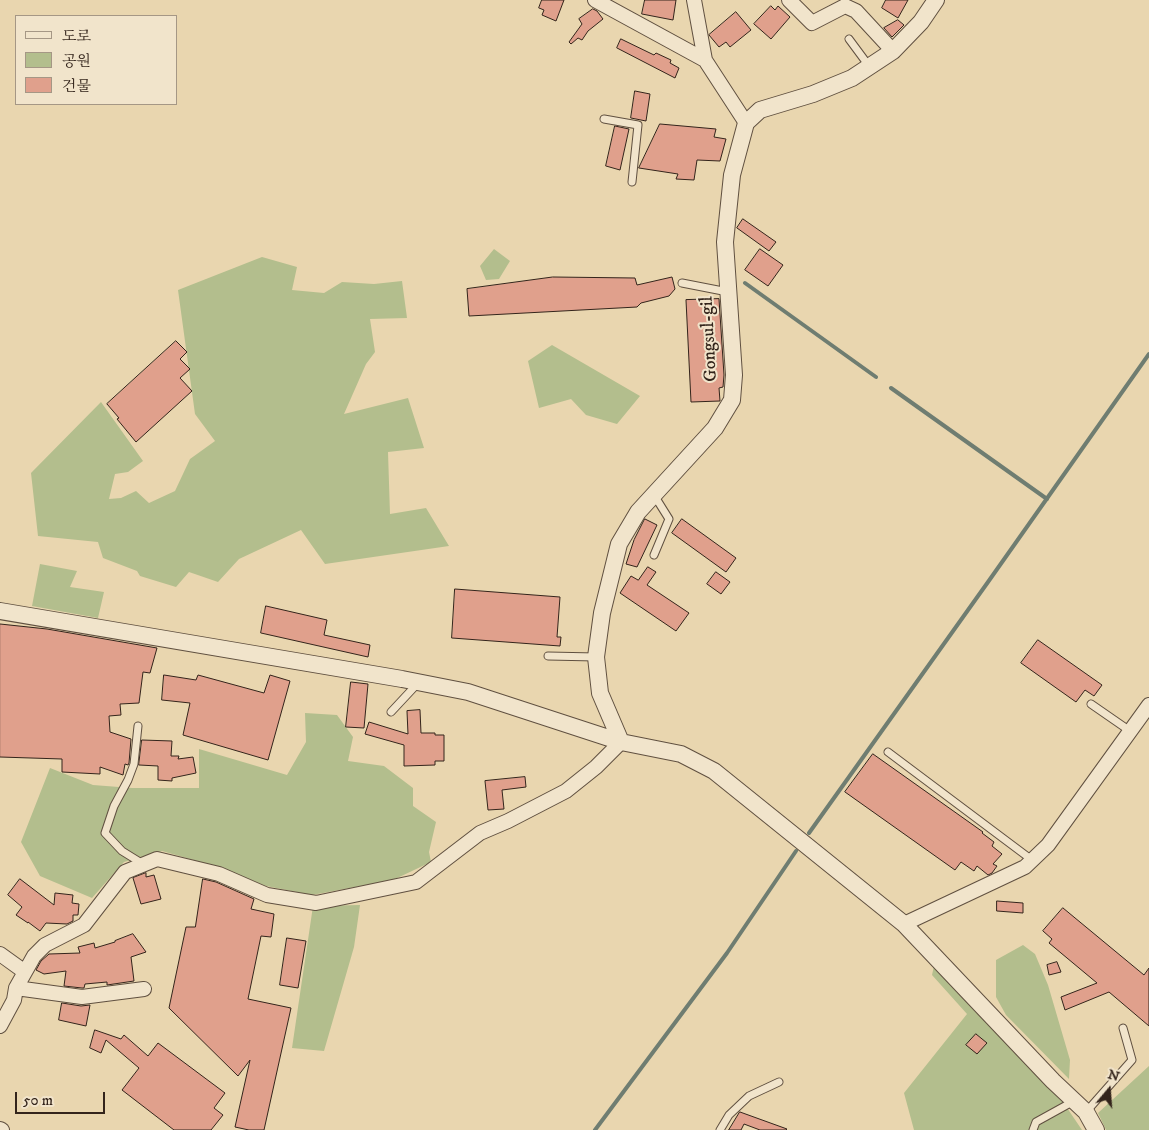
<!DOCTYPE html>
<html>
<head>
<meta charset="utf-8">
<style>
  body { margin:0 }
  #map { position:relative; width:1149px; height:1130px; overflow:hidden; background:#e9d6af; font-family:"IM FELL DW Pica","Noto Serif KR",serif }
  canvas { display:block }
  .legend { position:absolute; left:15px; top:15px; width:162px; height:90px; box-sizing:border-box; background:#f1e4cb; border:1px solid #a59785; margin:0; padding:6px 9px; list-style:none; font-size:15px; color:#33241b }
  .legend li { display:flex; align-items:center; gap:10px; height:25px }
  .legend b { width:25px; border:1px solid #a59785 }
  .north { position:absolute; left:1084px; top:1065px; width:50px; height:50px; -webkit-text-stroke:4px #f1e4cb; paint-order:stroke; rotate:18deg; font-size:14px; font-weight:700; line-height:20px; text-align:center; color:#33241b }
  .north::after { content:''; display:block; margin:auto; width:18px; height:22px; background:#33241b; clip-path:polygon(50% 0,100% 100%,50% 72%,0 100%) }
  .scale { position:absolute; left:15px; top:1092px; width:90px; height:22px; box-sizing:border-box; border:2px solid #33241b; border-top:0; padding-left:6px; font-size:15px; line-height:18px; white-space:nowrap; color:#33241b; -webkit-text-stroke:4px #f1e4cb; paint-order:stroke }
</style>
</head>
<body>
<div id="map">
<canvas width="1149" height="1130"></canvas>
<ul class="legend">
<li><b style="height:6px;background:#f1e4cb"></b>도로</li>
<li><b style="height:14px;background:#b3be8d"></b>공원</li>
<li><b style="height:14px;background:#e0a08c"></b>건물</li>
</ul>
<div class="north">N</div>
<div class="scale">50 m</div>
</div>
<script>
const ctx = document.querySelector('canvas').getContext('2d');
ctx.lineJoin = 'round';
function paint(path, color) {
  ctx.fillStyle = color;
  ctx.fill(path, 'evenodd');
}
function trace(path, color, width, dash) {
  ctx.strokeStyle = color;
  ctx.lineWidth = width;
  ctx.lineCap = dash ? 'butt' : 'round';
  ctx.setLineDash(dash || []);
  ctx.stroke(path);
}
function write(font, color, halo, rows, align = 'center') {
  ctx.font = font + ' "IM FELL DW Pica",serif';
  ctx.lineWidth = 4;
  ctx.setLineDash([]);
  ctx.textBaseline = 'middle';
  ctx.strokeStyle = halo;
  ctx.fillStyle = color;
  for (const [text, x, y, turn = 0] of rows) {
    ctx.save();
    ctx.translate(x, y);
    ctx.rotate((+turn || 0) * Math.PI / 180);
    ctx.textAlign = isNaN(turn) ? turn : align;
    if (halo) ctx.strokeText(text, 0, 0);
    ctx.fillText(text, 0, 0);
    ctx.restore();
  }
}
paint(new Path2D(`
  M494,249L510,261L499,279L486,280L480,266Z
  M262,257L297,267L292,290L324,293L342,282L374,284L402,281L407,318L370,319L375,352L366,364L344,414L408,398L424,448L388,452L390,514L426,508L449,546L325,564L301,530L239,559L218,582L189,572L176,587L140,576L137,571L103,558L98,542L38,536L31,473L101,402L143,461L128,472L115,474L109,499L121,498L136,491L149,503L175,491L190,459L215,441L195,414L178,290Z
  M552,345L640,396L617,424L586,415L571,399L539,408L528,361Z
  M40,564L77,571L70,587L104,592L98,618L32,606Z
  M305,713L337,715L353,737L348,761L384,766L413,788V806L436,822L429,852L431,862L393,880L312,895L266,886L218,867L162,851L124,862L92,898L40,876L21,842L50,768L93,785L132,788H199V749L287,775L306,742Z
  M360,905L354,947L324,1051L292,1048L313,906Z
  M1023,945L1035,954L1048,985L1070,1060L1069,1079L1006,1015L996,997V960Z
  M934,966L1061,1099L1082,1130H914L904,1093L967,1014L932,975Z
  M1149,1066V1130H1106L1098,1113Z`), '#b3be8d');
trace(new Path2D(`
  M745,283L876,377
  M891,388L1047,499
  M809,833L988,582L1149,354
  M595,1130L727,953L796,851`), '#6f7d71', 4);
const building = new Path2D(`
  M542,0H564L556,21L542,15L544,10L539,8Z
  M645,0H676L673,20L642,14Z
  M886,0H908L898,18L882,8Z
  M771,6L775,10L778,6L790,17L771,39L754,24Z
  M593,9L597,11L603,19L588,31L582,40L578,38L571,44L569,42L582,24L579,19Z
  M736,12L751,30L730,47L726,42L719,47L709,35Z
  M898,20L904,25L892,37L884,28Z
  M621,39L654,55L656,53L671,60L670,63L679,68L675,78L617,48Z
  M635,91L650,94L646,121L631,118Z
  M660,124L716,129L714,137L726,139L720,161L697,160L694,180L676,179L678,174L639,168Z
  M615,126L629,129L620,170L606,166Z
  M743,219L776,242L769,251L737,228Z
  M760,249L783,265L768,286L745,270Z
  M553,277L635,278L637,285L672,277L675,289L669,296L641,303L637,307L469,316L467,289Z
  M719,299L724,375L723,387L719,388L720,401L691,402L686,300Z
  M176,341L187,352L180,359L190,369L180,378L192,391L136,442L117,419L119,418L107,404Z
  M645,519L657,525L637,567L626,564L634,540Z
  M682,519L736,558L726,572L672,533Z
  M648,567L656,572L647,585L689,613L676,631L620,593L631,576L638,580Z
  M716,572L730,582L721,594L707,584Z
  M455,589L560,597L557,637H561L560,646L452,638Z
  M266,606L327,620L324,635L370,645L368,657L261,633Z
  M0,624L47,629L157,648L150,673L143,672L139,703L120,704L121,715L109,716L110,732L131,739L129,763L128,765L125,764L123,775L100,767V774L62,772V759L0,757Z
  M1038,640L1102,685L1094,696L1085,690L1076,702L1021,663Z
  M164,675L196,680L198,675L264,693L270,675L290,681L268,760L183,735L190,703L162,700Z
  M351,682L368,684L364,728L346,727Z
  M420,710L421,733H435V735H444V761H435V765L404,766V745L365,734L369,722L408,734L407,711Z
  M142,740L172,741L171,756H179L178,759L193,757L196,773L172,778V781L158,780V766L139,765Z
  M873,754L983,832L982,833L994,842L992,846L1002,854L993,864L997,866L992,873L988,875L977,866L974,871L961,862L955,870L845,792Z
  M525,777L526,787L502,790L504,809L488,810L485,781Z
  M146,873V877L154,875L161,899L141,904L133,878Z
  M20,879L54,905L55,893L73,895L72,903L79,904L78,915H73V921L67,924L46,923L40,931L28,922V923L16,915L22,907L8,895Z
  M203,879L216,882L254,899L251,909L274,914L271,937L261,936L248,999L291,1008L264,1130H249L235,1127L250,1060L238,1076L169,1008L186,927H195Z
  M997,901L1023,903V913L997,911Z
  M1063,908L1144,975L1149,968V1026L1109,992L1065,1010L1061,997L1097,983L1049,943L1052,939L1043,931Z
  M133,934L146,952L131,957L134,981L107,985V982L85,984L84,988H82L64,986L66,971L44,974L36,970L41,961L49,954L80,953L78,947L94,943L95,948L115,942V941Z
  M287,938L306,941L298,988L280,985Z
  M1057,962L1061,972L1049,975L1047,965Z
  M62,1003L81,1006L90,1005L86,1026L59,1020Z
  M95,1030L121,1039L124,1035L148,1056L158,1043L225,1093L214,1108L223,1115L211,1130H174L122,1090L139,1068L106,1040L101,1053L90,1048Z
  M976,1034L987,1043L977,1054L966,1045Z
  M740,1112L787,1129L786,1130H760L744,1124L741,1130H729Z`);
paint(building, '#e0a08c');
trace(building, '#33241b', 1);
const service = new Path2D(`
  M849,39L869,66
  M604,119L638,125L632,182
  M682,283L728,292
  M654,555L669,519L654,495
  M548,656L596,657
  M1091,704L1130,731
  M391,712L419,682
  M138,726L134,764L128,780L114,806L105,833L122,851L143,864
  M888,752L1032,860
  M1086,1112L1132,1060L1123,1028
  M720,1130L729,1115L749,1096L779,1082
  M1033,1130L1036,1122L1074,1101`);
const minor = new Path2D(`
  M595,0L705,60L746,123
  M694,0L705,60
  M789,0L812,23L845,6L856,11L893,51
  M904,924L1025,867L1048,845L1149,705
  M0,954L25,972
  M16,988L82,997L144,989
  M0,1026L14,1000L16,988L34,956L45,945L84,925L125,872L157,859L219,874L267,895L316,903L416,882L480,833L508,821L566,791L596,767L621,742
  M0,1129L2,1130`);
const tertiary = new Path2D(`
  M0,611L402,679L468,692L621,742L681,754L714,771L904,924L1053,1081L1086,1112L1096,1130
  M621,742L600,693L596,657L602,613L619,544L638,512L715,428L732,400L734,375L725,242L732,175L746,123L760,110L813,94L852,78L893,51L921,22L936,0`);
trace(service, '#605040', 9);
trace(minor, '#605040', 16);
trace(tertiary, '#605040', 18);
trace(service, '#f1e4cb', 7);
trace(minor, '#f1e4cb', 14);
trace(tertiary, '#f1e4cb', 16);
write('18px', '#33241b', '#f1e4cb', [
  ["Gongsul-gil",710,339,-93]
]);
</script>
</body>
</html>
